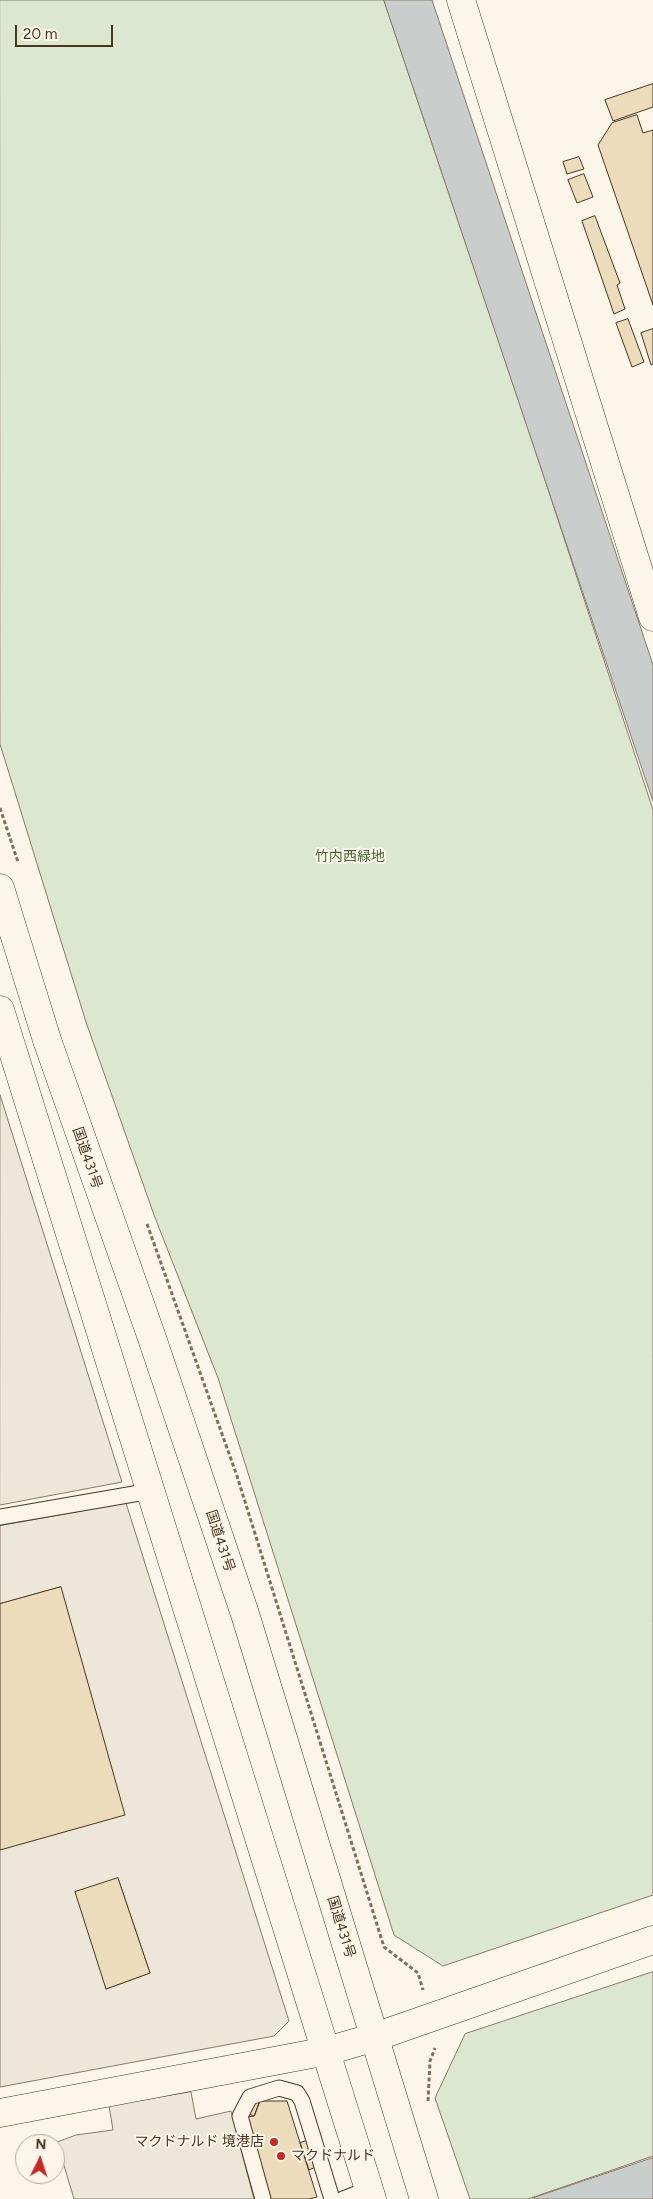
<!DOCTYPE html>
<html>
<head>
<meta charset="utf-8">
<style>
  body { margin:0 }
  #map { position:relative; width:653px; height:2199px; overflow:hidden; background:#fbf6e9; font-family:Figtree,sans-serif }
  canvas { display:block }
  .north { position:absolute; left:15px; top:2134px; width:50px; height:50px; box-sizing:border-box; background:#fbf6e9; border:1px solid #b4a999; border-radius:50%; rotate:4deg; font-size:14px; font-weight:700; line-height:20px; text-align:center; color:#4a3520 }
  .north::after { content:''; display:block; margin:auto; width:18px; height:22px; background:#c62828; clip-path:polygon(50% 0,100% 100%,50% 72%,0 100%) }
  .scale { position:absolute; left:15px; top:25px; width:98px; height:22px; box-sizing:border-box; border:2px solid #4a3520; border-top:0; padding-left:6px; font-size:15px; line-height:18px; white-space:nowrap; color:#4a3520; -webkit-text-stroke:4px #fbf6e9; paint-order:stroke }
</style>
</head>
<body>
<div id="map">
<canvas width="653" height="2199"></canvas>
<div class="north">N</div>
<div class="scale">20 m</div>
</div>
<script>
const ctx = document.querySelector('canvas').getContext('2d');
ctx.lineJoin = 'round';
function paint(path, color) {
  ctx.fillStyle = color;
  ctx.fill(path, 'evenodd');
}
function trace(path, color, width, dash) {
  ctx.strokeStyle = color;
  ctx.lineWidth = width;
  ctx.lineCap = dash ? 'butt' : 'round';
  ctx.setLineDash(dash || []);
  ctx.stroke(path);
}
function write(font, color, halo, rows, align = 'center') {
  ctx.font = font + ' Figtree,"Noto Sans JP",sans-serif';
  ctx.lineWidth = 4;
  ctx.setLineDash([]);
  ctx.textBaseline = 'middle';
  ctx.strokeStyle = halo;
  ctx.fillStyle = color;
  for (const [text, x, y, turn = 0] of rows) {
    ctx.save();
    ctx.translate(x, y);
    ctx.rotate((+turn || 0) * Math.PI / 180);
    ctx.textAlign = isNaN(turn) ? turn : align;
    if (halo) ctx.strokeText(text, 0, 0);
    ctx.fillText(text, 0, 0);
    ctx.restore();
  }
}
const green = new Path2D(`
  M0,0H384L529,431L653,810V1895L443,1966L394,1935L218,1378L154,1215L86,1022L0,744Z
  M653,1972V2156L528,2199H470L435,2098L465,2034Z`);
paint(green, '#dce7d0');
trace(green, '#887966', 1);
const parking = new Path2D(`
  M0,1095L122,1482L0,1505Z
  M126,1503L289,2021L274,2036L0,2087V1850L61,1587L0,1604V1526ZM118,1878L150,1973L106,1989Z
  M191,2092L196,2119L231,2111L254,2199H74L57,2142L76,2135L113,2130L109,2106Z`);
paint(parking, '#ede7d9');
trace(parking, '#887966', 1);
const water = new Path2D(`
  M384,0H432L653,665V801Z
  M653,2158V2199H532L533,2198Z`);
paint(water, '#c9cecd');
trace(water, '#887966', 1);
const building = new Path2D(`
  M653,84V107L613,121L605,100Z
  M637,115L643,133L653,130V305L598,145L612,123Z
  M579,157L584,169L567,174L563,162Z
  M584,174L593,197L577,203L568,180Z
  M595,216L620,283L617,285L625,309L614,314L582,221Z
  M628,319L644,362L632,367L616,323Z
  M653,329V364L651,365L641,333Z
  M61,1587L125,1815L0,1850V1604Z
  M118,1878L150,1973L106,1989L75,1892Z
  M250,2097L260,2101L254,2116L244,2112Z
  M260,2101H287L317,2197L309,2199H271L247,2117L254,2116Z
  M310,2140L318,2166L309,2170L300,2143Z`);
paint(building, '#ecdcbc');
trace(building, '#4a3520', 1);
const service = new Path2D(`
  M0,1517L151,1491
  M263,2199L240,2116L250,2097L279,2088L297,2093L302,2101L332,2199
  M343,2199L369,2189`);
const tertiary = new Path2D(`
  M461,0L653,617
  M0,2113L327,2051L375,2037L653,1940`);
const trunk = new Path2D(`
  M0,888L47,1040L152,1338L245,1614L424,2199
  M0,1010L372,2199`);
trace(service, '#4a3520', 17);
trace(tertiary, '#4a3520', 29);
trace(trunk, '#4a3520', 29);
trace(new Path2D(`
  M0,808L18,862
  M147,1224L237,1476L384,1947L418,1973L423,1990
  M428,2101L430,2061L435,2048`), '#7f6f5c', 3, [4, 2.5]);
trace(service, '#fbf6e9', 15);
trace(tertiary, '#fbf6e9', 28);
trace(trunk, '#fbf6e9', 28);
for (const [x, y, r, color] of [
  [274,2142,5,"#c62828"],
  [281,2156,5,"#c62828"]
]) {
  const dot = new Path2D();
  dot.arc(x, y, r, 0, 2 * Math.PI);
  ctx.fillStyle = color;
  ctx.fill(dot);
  trace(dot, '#fbf6e9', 2);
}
write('14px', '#436837', '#fbf6e9', [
  ["竹内西緑地",350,857]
]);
write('14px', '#4a3520', '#fbf6e9', [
  ["国道431号",87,1158,71],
  ["国道431号",220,1541,72],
  ["国道431号",341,1927,73]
]);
write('14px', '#4a3520', '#fbf6e9', [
  ["マクドナルド 境港店",264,2142],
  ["マクドナルド",291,2156,"left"]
], 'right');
</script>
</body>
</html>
